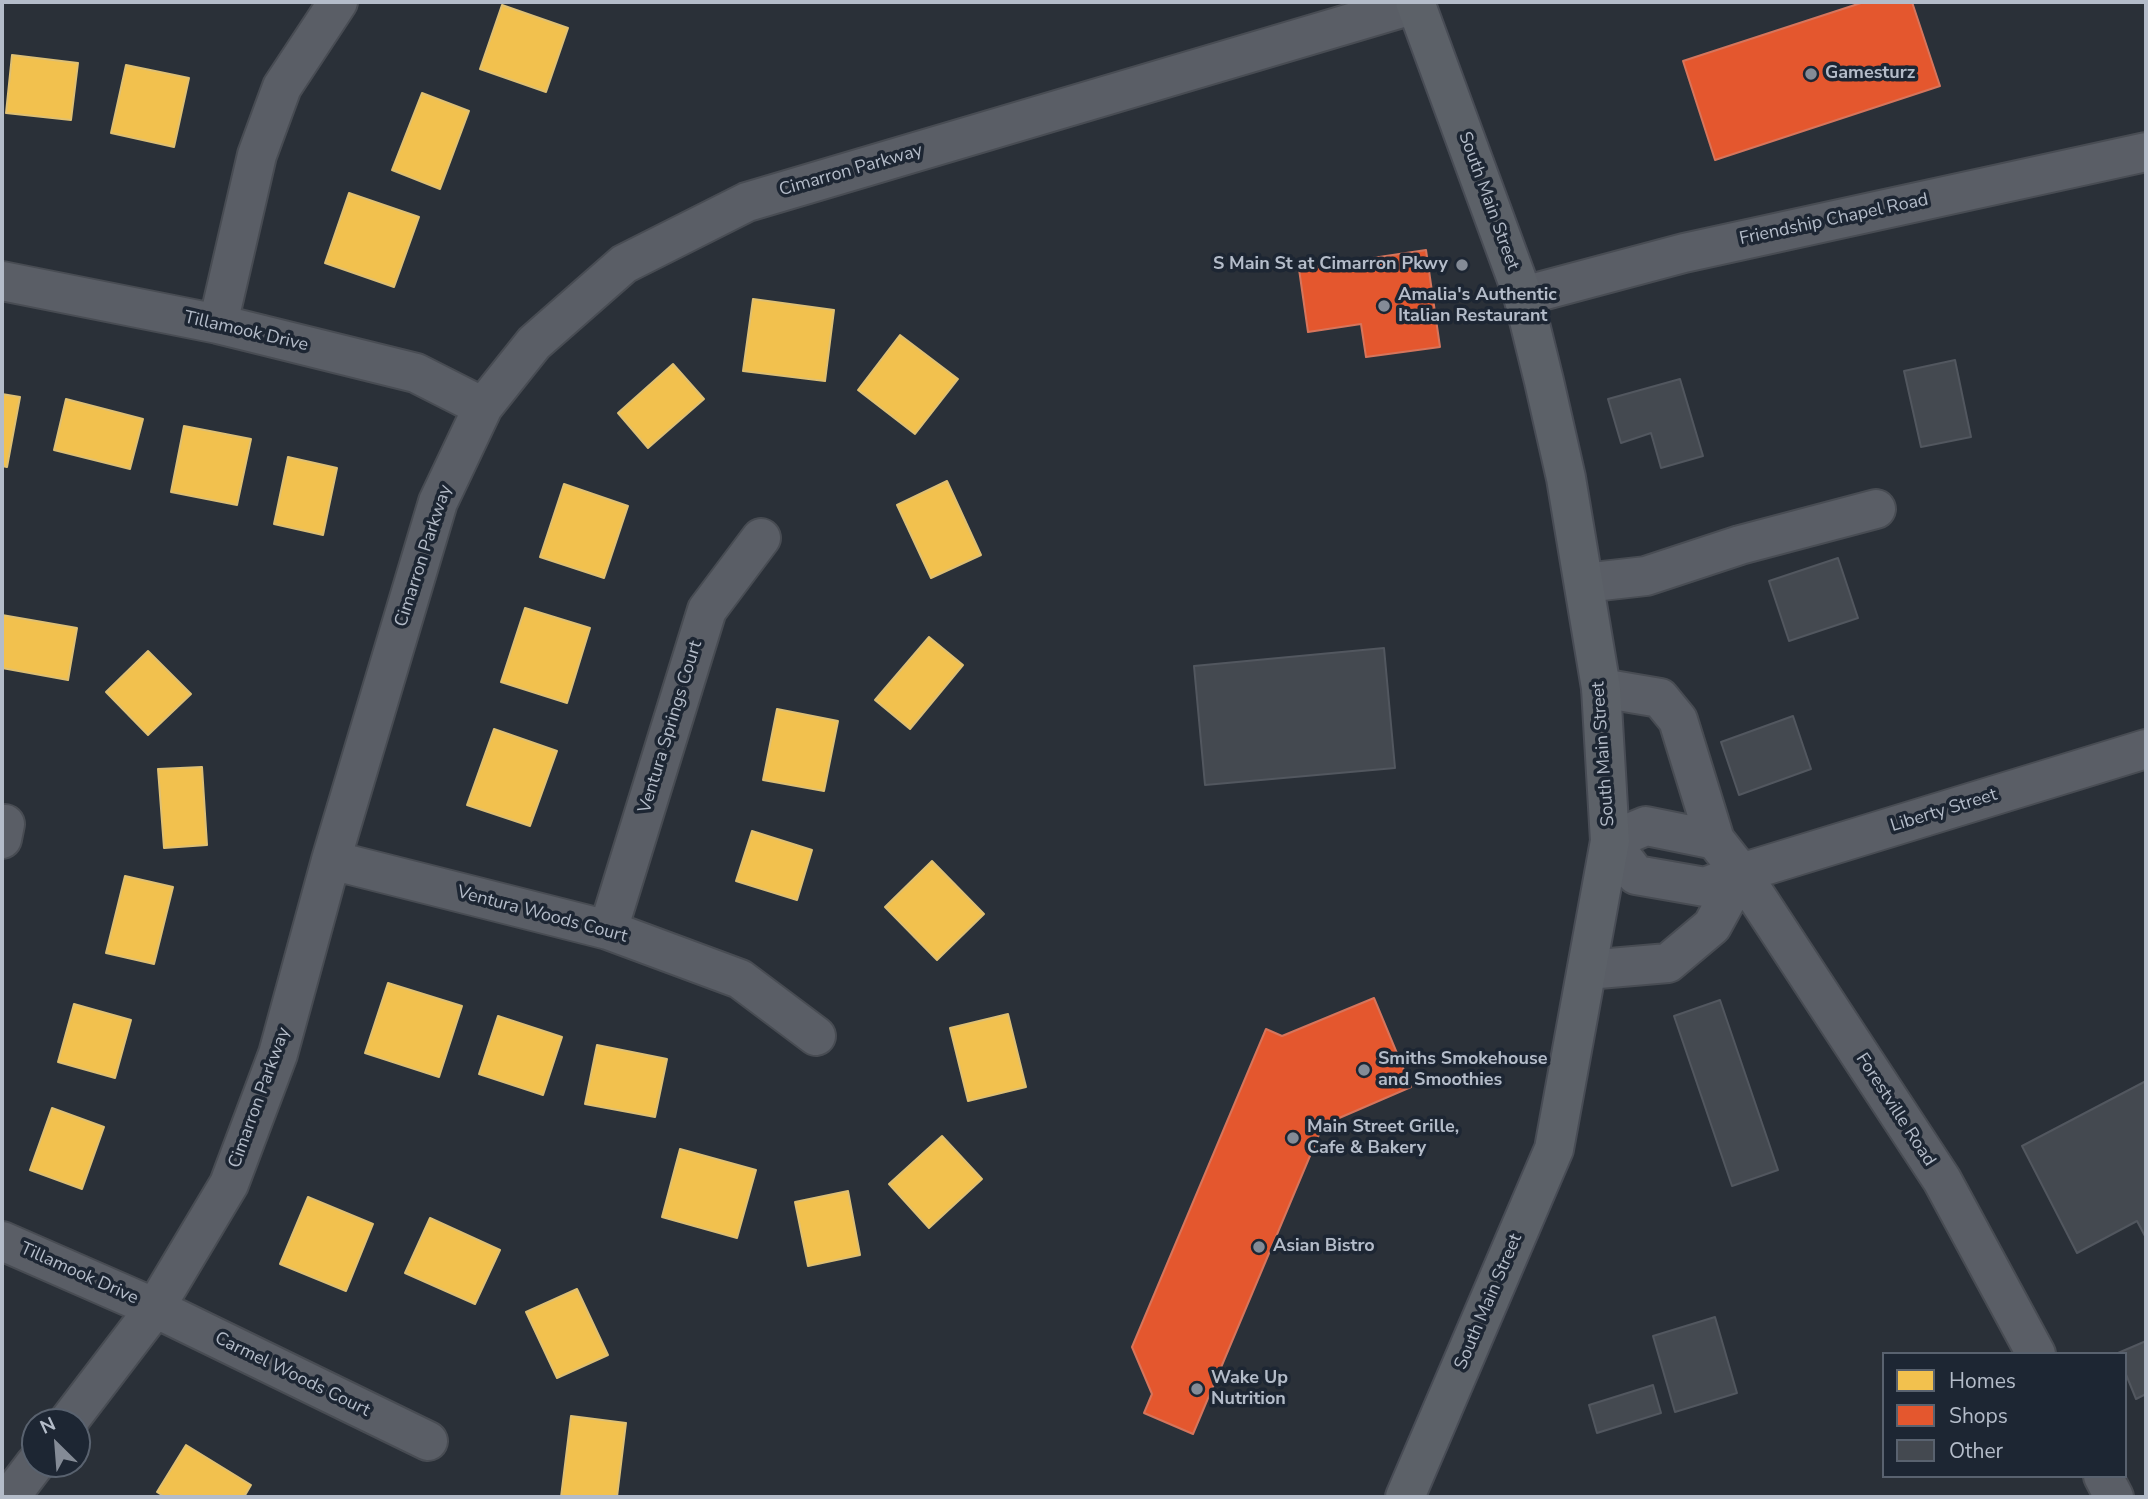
<!DOCTYPE html>
<html>
<head>
<meta charset="utf-8">
<style>
  body { margin:0 }
  #map { position:relative; width:2148px; height:1499px; overflow:hidden; background:#2a3038; font-family:"Nunito Sans",sans-serif }
  canvas { display:block }
  .frame { position:absolute; inset:0; border:4px solid #b4bcc9; pointer-events:none }
  .legend { position:absolute; left:1882px; top:1352px; width:245px; height:126px; box-sizing:border-box; background:#1d2633; border:2px solid #59626f; margin:0; padding:9px 12px; list-style:none; font-size:21px; color:#b4bcc9 }
  .legend li { display:flex; align-items:center; gap:14px; height:35px }
  .legend b { width:35px; border:2px solid #59626f }
  .north { position:absolute; left:21px; top:1408px; width:70px; height:70px; box-sizing:border-box; background:#1d2633; border:2px solid #59626f; border-radius:50%; rotate:335deg; font-size:19px; font-weight:700; line-height:28px; text-align:center; color:#b4bcc9 }
  .north::after { content:''; display:block; margin:auto; width:24px; height:32px; background:#848b96; clip-path:polygon(50% 0,100% 100%,50% 72%,0 100%) }
</style>
</head>
<body>
<div id="map">
<canvas width="2148" height="1499"></canvas>
<div class="frame"></div>
<ul class="legend">
<li><b style="height:19px;background:#f2c14e"></b>Homes</li>
<li><b style="height:19px;background:#e4572e"></b>Shops</li>
<li><b style="height:19px;background:#444950"></b>Other</li>
</ul>
<div class="north">N</div>
</div>
<script>
const ctx = document.querySelector('canvas').getContext('2d');
ctx.lineJoin = 'round';
function paint(path, color) {
  ctx.fillStyle = color;
  ctx.fill(path, 'evenodd');
}
function trace(path, color, width, dash) {
  ctx.strokeStyle = color;
  ctx.lineWidth = width;
  ctx.lineCap = dash ? 'butt' : 'round';
  ctx.setLineDash(dash || []);
  ctx.stroke(path);
}
function write(font, color, halo, rows, align = 'center') {
  ctx.font = font + ' "Nunito Sans",sans-serif';
  ctx.lineWidth = 7;
  ctx.setLineDash([]);
  ctx.textBaseline = 'middle';
  ctx.strokeStyle = halo;
  ctx.fillStyle = color;
  for (const [text, x, y, turn = 0] of rows) {
    ctx.save();
    ctx.translate(x, y);
    ctx.rotate((+turn || 0) * Math.PI / 180);
    ctx.textAlign = isNaN(turn) ? turn : align;
    if (halo) ctx.strokeText(text, 0, 0);
    ctx.fillText(text, 0, 0);
    ctx.restore();
  }
}
const homes = new Path2D(`
  M502,5L568,28L546,92L480,69Z
  M12,55L78,63L71,120L6,113Z
  M126,65L189,78L174,147L111,133Z
  M422,93L469,111L440,189L392,170Z
  M349,193L419,217L394,287L325,263Z
  M753,299L834,310L825,381L743,371Z
  M900,335L958,379L915,434L858,390Z
  M673,364L704,399L648,448L618,413Z
  M2,394L20,397L7,467L2,466Z
  M66,399L143,419L130,469L54,450Z
  M184,426L251,439L237,505L171,492Z
  M288,457L337,468L323,535L274,524Z
  M947,481L981,555L931,578L897,505Z
  M564,484L628,506L604,578L540,557Z
  M525,608L590,628L567,703L501,682Z
  M2,615L77,628L68,680L2,668Z
  M929,637L963,665L910,729L875,700Z
  M148,651L191,694L148,735L106,692Z
  M777,709L838,721L824,791L763,780Z
  M494,729L557,751L530,826L467,805Z
  M202,767L207,845L164,848L158,769Z
  M752,831L812,850L797,900L736,881Z
  M932,861L984,914L937,960L885,907Z
  M125,876L173,887L154,964L106,953Z
  M388,983L462,1006L439,1077L365,1053Z
  M74,1004L131,1020L115,1078L58,1062Z
  M1008,1014L1026,1087L968,1101L950,1028Z
  M498,1016L562,1037L543,1095L479,1074Z
  M597,1045L667,1059L655,1117L585,1104Z
  M52,1108L104,1127L82,1189L30,1170Z
  M942,1136L982,1179L929,1228L889,1184Z
  M680,1149L756,1170L737,1238L662,1217Z
  M848,1191L860,1255L808,1266L795,1202Z
  M308,1197L373,1224L346,1291L280,1264Z
  M430,1218L500,1250L475,1304L405,1273Z
  M577,1289L608,1355L557,1378L526,1312Z
  M571,1416L626,1423L617,1497H561Z
  M186,1445L251,1485L244,1497H165L157,1492Z`);
paint(homes, '#f2c14e');
trace(homes, '#dfc073', 2);
const shops = new Path2D(`
  M1864,2H1912L1940,86L1715,160L1683,61Z
  M1426,250L1440,347L1366,357L1361,324L1308,332L1299,269Z
  M1374,998L1411,1087L1323,1125L1193,1434L1144,1413L1152,1394L1132,1347L1266,1029L1282,1036Z`);
paint(shops, '#e4572e');
trace(shops, '#d6755c', 2);
const building = new Path2D(`
  M1955,360L1971,437L1921,447L1904,371Z
  M1680,379L1703,456L1661,468L1651,433L1621,443L1608,399Z
  M1838,558L1858,618L1789,641L1769,581Z
  M1384,648L1395,768L1205,785L1194,666Z
  M1793,716L1811,769L1739,795L1721,742Z
  M1720,1000L1778,1170L1732,1186L1674,1016Z
  M2146,1081V1238L2137,1221L2077,1253L2022,1146Z
  M1715,1317L1737,1393L1675,1412L1653,1336Z
  M2146,1341V1394L2136,1399L2125,1372V1354L2118,1353Z
  M1653,1385L1661,1413L1597,1433L1589,1405Z`);
paint(building, '#444950');
trace(building, '#52575f', 2);
const minor = new Path2D(`
  M2,281L218,324L416,373L483,407
  M1523,296L1684,253L2146,152
  M218,324L257,155L282,87L338,2
  M1584,583L1646,576L1740,545L1876,509
  M1601,688L1660,698L1678,720L1715,840
  M1646,826L1715,840L1741,873L1705,887L1636,875L1610,841Z
  M2,839L5,824
  M331,860L608,930L740,979L816,1036
  M1741,873L1942,1180L2036,1354
  M1741,873L2146,749
  M608,930L707,610L761,538
  M1587,970L1668,963L1712,926L1741,873
  M2,1241L155,1308L428,1441
  M68,1422L155,1308L229,1184L278,1054L331,860L438,502L483,407L534,343L624,264L747,202L1415,4
  M2103,1476L2114,1497
  M6,1497L16,1489L35,1464`);
const major = new Path2D(`
  M1405,1497L1554,1149L1610,841L1601,688L1566,478L1544,381L1523,296L1415,2`);
trace(minor, '#484c53', 42);
trace(major, '#484c55', 42);
trace(minor, '#5a5e66', 38);
trace(major, '#5c6168', 38);
for (const [x, y, r, color] of [
  [1811,74,7,"#848b96"],
  [1462,265,7,"#848b96"],
  [1384,306,7,"#848b96"],
  [1364,1070,7,"#848b96"],
  [1293,1138,7,"#848b96"],
  [1259,1247,7,"#848b96"],
  [1197,1389,7,"#848b96"]
]) {
  const dot = new Path2D();
  dot.arc(x, y, r, 0, 2 * Math.PI);
  ctx.fillStyle = color;
  ctx.fill(dot);
  trace(dot, '#1d2633', 2.5);
}
write('bold 18px', '#b4bcc9', '#1d2633', [
  ["Gamesturz",1825,74],
  ["S Main St at Cimarron Pkwy",1448,265,"right"],
  ["Amalia's Authentic",1398,296],
  ["Italian Restaurant",1398,317],
  ["Smiths Smokehouse",1378,1060],
  ["and Smoothies",1378,1081],
  ["Main Street Grille,",1307,1128],
  ["Cafe & Bakery",1307,1149],
  ["Asian Bistro",1273,1247],
  ["Wake Up",1211,1379],
  ["Nutrition",1211,1400]
], 'left');
write('18px', '#b4bcc9', '#1d2633', [
  ["Cimarron Parkway",851,171,-16],
  ["South Main Street",1488,201,70],
  ["Friendship Chapel Road",1834,220,-12],
  ["Tillamook Drive",246,332,13],
  ["Cimarron Parkway",424,556,-72],
  ["Ventura Springs Court",671,727,-73],
  ["South Main Street",1604,754,-94],
  ["Liberty Street",1944,811,-17],
  ["Ventura Woods Court",542,915,15],
  ["Cimarron Parkway",260,1098,-70],
  ["Forestville Road",1895,1110,57],
  ["Tillamook Drive",79,1274,24],
  ["South Main Street",1489,1302,-67],
  ["Carmel Woods Court",292,1375,26]
]);
</script>
</body>
</html>
